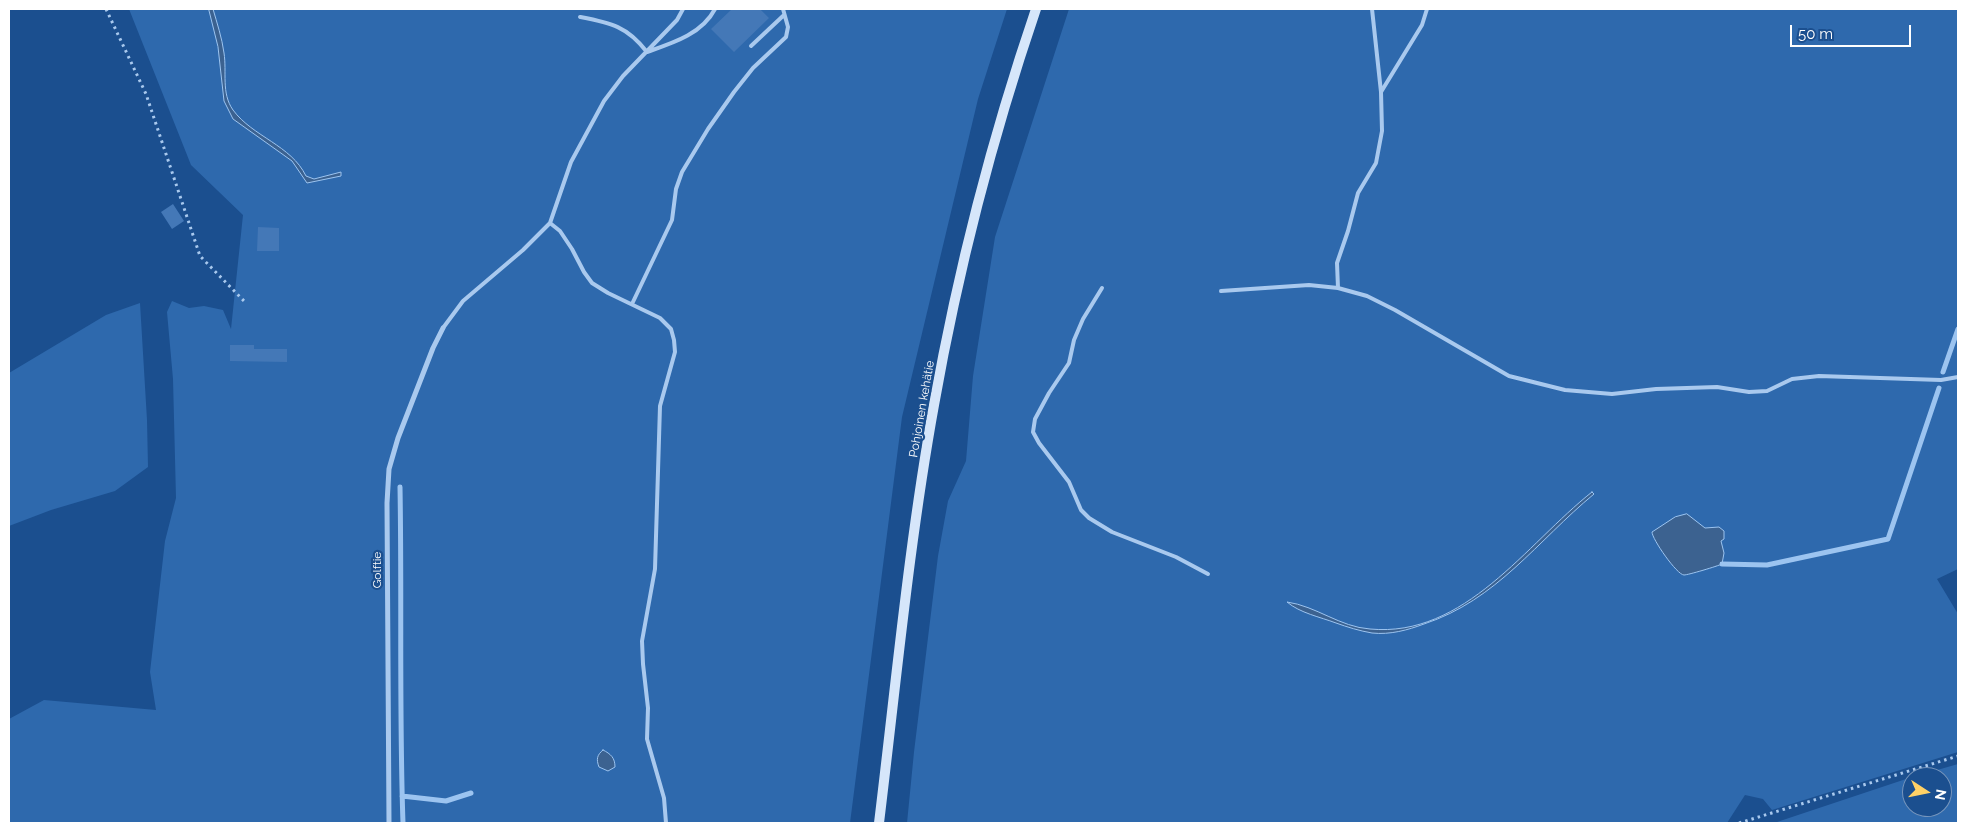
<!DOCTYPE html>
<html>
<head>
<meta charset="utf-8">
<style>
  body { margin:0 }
  #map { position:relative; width:1967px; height:832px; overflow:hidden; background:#1b4f8f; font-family:Raleway,sans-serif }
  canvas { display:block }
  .frame { position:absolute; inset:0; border:10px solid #fff; pointer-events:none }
  .north { position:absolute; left:1902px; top:767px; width:50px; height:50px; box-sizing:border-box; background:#1b4f8f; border:1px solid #7695bc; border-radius:50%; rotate:101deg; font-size:14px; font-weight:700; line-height:20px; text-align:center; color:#fff }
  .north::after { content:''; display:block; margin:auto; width:18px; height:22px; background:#ffd166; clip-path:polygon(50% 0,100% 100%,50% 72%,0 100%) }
  .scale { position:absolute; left:1790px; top:25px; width:121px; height:22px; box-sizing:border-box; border:2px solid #fff; border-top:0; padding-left:6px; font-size:15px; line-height:18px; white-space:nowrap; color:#fff; -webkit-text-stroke:4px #1b4f8f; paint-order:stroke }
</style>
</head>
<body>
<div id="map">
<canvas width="1967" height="832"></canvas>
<div class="frame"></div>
<div class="north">N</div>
<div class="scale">50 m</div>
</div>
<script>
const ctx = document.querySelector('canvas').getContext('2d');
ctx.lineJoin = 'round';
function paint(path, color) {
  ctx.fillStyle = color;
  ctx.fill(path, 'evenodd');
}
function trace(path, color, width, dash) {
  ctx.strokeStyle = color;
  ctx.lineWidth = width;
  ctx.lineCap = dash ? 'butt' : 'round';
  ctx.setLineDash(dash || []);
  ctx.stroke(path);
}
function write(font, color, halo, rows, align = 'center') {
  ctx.font = font + ' Raleway,sans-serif';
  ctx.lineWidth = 4.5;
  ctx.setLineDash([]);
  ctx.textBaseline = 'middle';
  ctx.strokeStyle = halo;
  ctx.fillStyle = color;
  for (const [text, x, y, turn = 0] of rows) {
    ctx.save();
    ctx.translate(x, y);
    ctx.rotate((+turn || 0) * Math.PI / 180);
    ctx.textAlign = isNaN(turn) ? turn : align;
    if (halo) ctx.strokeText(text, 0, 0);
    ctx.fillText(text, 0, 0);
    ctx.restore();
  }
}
paint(new Path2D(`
  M129,9H1007L978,99L902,417L850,823H9V719L44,700L156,710L150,672L165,541L176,498L173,379L167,312L172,301L189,308L204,306L223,310L231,329L243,215L191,165Z
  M1069,9H1958V569L1937,579L1958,614V752L1772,810L1763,799L1745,795L1727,823H907L914,752L938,556L948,501L966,461L973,376L995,237Z
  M140,303L147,420L148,467L115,491L51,510L9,526V373L106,315Z
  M1958,764V823H1774L1912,777V807H1942V777H1913Z`), '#2e69ad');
const water = new Path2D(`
  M209,9H213C217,23 222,38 224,53C227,72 221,93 233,110C253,137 291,145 306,176L314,179L341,172V176L307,183L292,161L233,119L224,101L218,47Z
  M1592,492L1594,494C1537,541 1497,600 1424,624C1408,630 1390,635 1372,633C1360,631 1347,627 1336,623C1320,617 1300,613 1287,602C1316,606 1340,627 1370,629C1465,638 1526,544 1592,492Z
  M1687,514L1705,528L1719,527L1724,531V539L1721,541L1724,553L1722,564C1718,566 1688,575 1684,575C1677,575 1652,539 1652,532L1675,517Z
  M603,750C611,754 615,758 615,767L608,771L599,767C596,759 597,755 603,750Z`);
paint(water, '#3c6290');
trace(water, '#9cc4f0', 1);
trace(new Path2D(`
  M1943,372L1958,329
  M400,487C402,599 399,711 403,823
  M1722,564L1767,565L1888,539L1939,388
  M402,796L446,801L471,793`), '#9cc4f0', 5);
paint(new Path2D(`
  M732,9H760L769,18L734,52L711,29Z
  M173,204L184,221L172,229L161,212Z
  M258,227L279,228V251H257Z
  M230,345H254V349H287V362L230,361Z`), '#4478b7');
trace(new Path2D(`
  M106,9L146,94L200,256L246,303
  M1739,823L1958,756`), '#a9c9ee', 3, [2.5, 4]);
trace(new Path2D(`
  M1372,9L1381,92L1382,131L1376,163L1358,193L1348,231L1337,263L1338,288L1367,296L1395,310L1509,376L1565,390L1612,394L1656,389L1717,387L1749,392L1767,391L1792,379L1819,376L1941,380L1958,377
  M580,17C611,23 627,26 647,52C673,43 702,34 715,9
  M751,46L784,15
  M1381,92L1422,25L1427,9
  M550,223L560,231L572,249L584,272L592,283L608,293L660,318L671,329L674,340L675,352L660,406L655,569L642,641L643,664L648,708L647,739L664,798L666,823
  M1102,288L1083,319L1074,340L1069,363L1049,393L1035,419L1033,432L1039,443L1069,482L1081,510L1089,518L1112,532L1176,557L1208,574
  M1221,291L1309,285L1338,288
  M632,304L672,220L676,189L682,172L708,129L734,92L753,68L786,37L788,27L783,9
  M443,328L463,301L523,250L550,223L571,162L604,101L623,76L677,20L683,9`), '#a9c9ee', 4);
trace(new Path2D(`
  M389,823L387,503L389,469L398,438L433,348L443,328`), '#a9c9ee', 5);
trace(new Path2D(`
  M879,823C896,684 909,543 934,405C958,270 992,138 1036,9`), '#d6e6fa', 10);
write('12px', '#fff', '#1b4f8f', [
  ["Pohjoinen kehätie",922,409,-80],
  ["Golftie",377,570,-90]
]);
</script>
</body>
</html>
